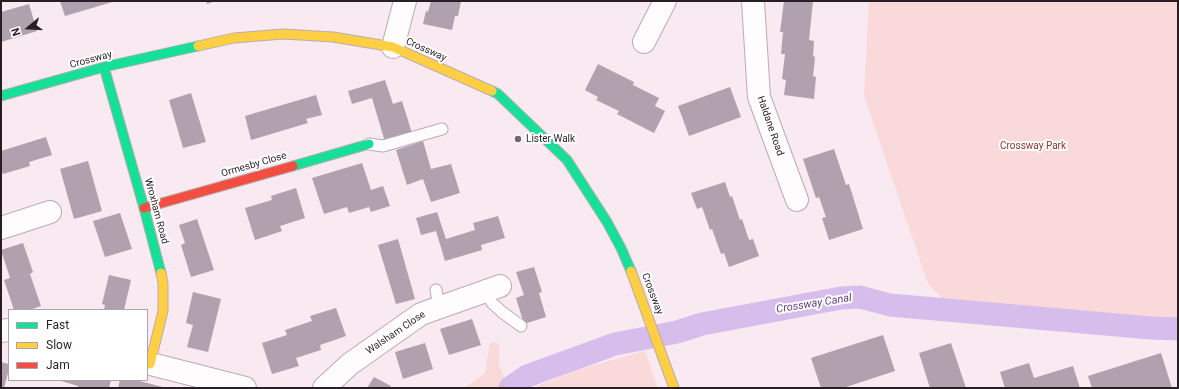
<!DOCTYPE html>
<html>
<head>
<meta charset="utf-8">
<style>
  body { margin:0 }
  #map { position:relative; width:1179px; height:389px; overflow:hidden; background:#f9e9f1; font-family:Roboto,sans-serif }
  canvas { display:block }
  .frame { position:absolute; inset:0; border:2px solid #2a1e25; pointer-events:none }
  .legend { position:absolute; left:8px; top:309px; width:140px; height:72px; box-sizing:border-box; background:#fff; border:1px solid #aaa5a8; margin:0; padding:5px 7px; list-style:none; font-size:12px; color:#2a1e25 }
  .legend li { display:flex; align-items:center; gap:8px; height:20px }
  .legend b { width:20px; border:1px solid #aaa5a8 }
  .north { position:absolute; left:8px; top:8px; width:40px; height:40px; -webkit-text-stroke:3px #fff; paint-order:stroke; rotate:252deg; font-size:11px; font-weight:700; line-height:16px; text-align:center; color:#2a1e25 }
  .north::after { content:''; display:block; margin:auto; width:14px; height:18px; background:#2a1e25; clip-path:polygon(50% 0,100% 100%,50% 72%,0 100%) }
</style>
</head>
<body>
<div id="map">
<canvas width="1179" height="389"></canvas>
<div class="frame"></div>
<ul class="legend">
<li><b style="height:5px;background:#16e098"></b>Fast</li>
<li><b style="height:5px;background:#ffcf43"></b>Slow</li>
<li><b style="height:5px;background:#f24e42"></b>Jam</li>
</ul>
<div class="north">N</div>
</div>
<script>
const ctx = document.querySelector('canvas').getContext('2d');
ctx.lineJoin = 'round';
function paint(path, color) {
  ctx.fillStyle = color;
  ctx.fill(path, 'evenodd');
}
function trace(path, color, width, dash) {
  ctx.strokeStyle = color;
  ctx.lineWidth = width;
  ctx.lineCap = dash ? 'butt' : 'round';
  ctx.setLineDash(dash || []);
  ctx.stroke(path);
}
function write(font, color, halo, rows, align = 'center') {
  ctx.font = font + ' Roboto,sans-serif';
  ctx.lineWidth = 4;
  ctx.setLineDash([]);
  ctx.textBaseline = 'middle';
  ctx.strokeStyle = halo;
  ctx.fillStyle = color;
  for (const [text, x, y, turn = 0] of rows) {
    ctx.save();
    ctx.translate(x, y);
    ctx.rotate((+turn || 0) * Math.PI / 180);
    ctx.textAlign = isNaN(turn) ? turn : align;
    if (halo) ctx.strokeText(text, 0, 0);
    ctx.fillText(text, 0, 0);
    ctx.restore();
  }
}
paint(new Path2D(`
  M869,1H1178V340L961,317L928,284L864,95Z
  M490,343H499V365L508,386L504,388H465L485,373Z
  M645,351L658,388H534L539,385L581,369Z`), '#f9d9d9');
trace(new Path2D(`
  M510,388L527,376L615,344L677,332L702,324L841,298L860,297L890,305L1151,328L1178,329`), '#d6bdec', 23);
paint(new Path2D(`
  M60,1H116L65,16Z
  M206,1H216L207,4Z
  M431,1H461L458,16H455L452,30L423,24L426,11L428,12Z
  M784,1H813L809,40L814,41L813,56L815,57L813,76L816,77L814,99L784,95L786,80L782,79L785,54H781L783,32H780Z
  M29,4L37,31L1,42V12Z
  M598,64L634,82L633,85L659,98L655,106L665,111L654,133L617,114L619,111L596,100L598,97L585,90Z
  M385,80L393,104L402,101L412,133L385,142L372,98L352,104L348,91Z
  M730,87L741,117L689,136L678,106Z
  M191,93L206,142L183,148L169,100Z
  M316,95L322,115L306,119L308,123L251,140L245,116Z
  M46,137L52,155L29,162L30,166L3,174L1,169V151Z
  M423,141L431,169L451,164L460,193L431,202L423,179L407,185L396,150Z
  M834,149L846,185L849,184L863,229L829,240L822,218L826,217L819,197L816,198L803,159Z
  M88,161L102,211L74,219L60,169Z
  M362,163L371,190L383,186L390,206L371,212L369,207L349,213L347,207L324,214L312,178Z
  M725,182L730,197L732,196L740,220L742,219L749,240L753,239L759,256L729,267L724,253L721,254L712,229L710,230L702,207L697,209L691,193Z
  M296,188L305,218L280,226L282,231L255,240L245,208L272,200L271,196Z
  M437,212L446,239L475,230L473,223L498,216L505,238L481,245L482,250L445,261L436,231L421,235L416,218Z
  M120,213L132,249L105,257L93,221Z
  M197,219L214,270L191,277L181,245L185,243L179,225Z
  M398,239L415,299L396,304L378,245Z
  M23,243L33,272L30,274L41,306L29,310H14L4,280L10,278L1,250Z
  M534,267L542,292L539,293L546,317L524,324L516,298L524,295L516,272Z
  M109,275L131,280L124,310H104L105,305L102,304Z
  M193,292L221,299L208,352L187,347L193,325L186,323Z
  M336,308L346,336L320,345L321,350L296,358L299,366L272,374L262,343L287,335L285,330L312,321L310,316Z
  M472,319L481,345L449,355L440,329Z
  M883,335L895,371L843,388H821L811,358Z
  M425,343L433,369L403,379L395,352Z
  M951,343L966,388H930L919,353Z
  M1161,353L1172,388H1092L1088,376Z
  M1,362L9,364V369L4,388H1Z
  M1029,363L1034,378L1073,366L1080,388H1005L1000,372Z
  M374,377L391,386L390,388H367Z
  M58,380H111L109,388H78V386Z
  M120,380H136L166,388H118Z`), '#b1a0ae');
const lane = new Path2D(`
  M369,144L383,146L442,129
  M436,290L439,307
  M486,290L492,303L502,312L521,326`);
const street = new Path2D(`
  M753,1L759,97L797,200
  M644,42L665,1
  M393,47L405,1
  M1,228L50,212
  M1,331L9,330
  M147,363L245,388
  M324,388L350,364L421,314L500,286`);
const fast = new Path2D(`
  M104,67L144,208L161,273
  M492,91L498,94L567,160L607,222L621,248L631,271
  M1,96L104,67L198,46
  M293,166L369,144`);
const slow = new Path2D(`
  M198,46L234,38L283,34L333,37L393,47L492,91
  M631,271L674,388
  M150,364L163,311V283L161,273`);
const jam = new Path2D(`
  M144,208L293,166`);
trace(lane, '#baacb3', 13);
trace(street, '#baacb3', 24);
trace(fast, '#baacb3', 11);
trace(slow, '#baacb3', 11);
trace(jam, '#baacb3', 11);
trace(lane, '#fefcfd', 11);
trace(street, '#fefcfd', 22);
trace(fast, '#16e098', 9);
trace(slow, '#ffcf43', 9);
trace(jam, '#f24e42', 9);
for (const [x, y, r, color] of [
  [518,139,4,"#72656c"]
]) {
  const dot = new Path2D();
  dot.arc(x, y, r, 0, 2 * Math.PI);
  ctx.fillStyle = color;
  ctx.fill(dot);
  trace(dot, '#fff', 1.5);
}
write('10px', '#2a1e25', '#fff', [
  ["Crossway",426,50,24],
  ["Crossway",91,60,-15],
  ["Haldane Road",770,126,71],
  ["Ormesby Close",254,165,-16],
  ["Wroxham Road",156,211,75],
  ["Crossway",652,294,69],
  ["Walsham Close",396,333,-34]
]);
write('10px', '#2a1e25', '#fff', [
  ["Lister Walk",526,139]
], 'left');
write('10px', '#8e332d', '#fff', [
  ["Crossway Park",1033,146]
]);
write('italic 11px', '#633d8a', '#fff', [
  ["Crossway Canal",814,304,-9]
]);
</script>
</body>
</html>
